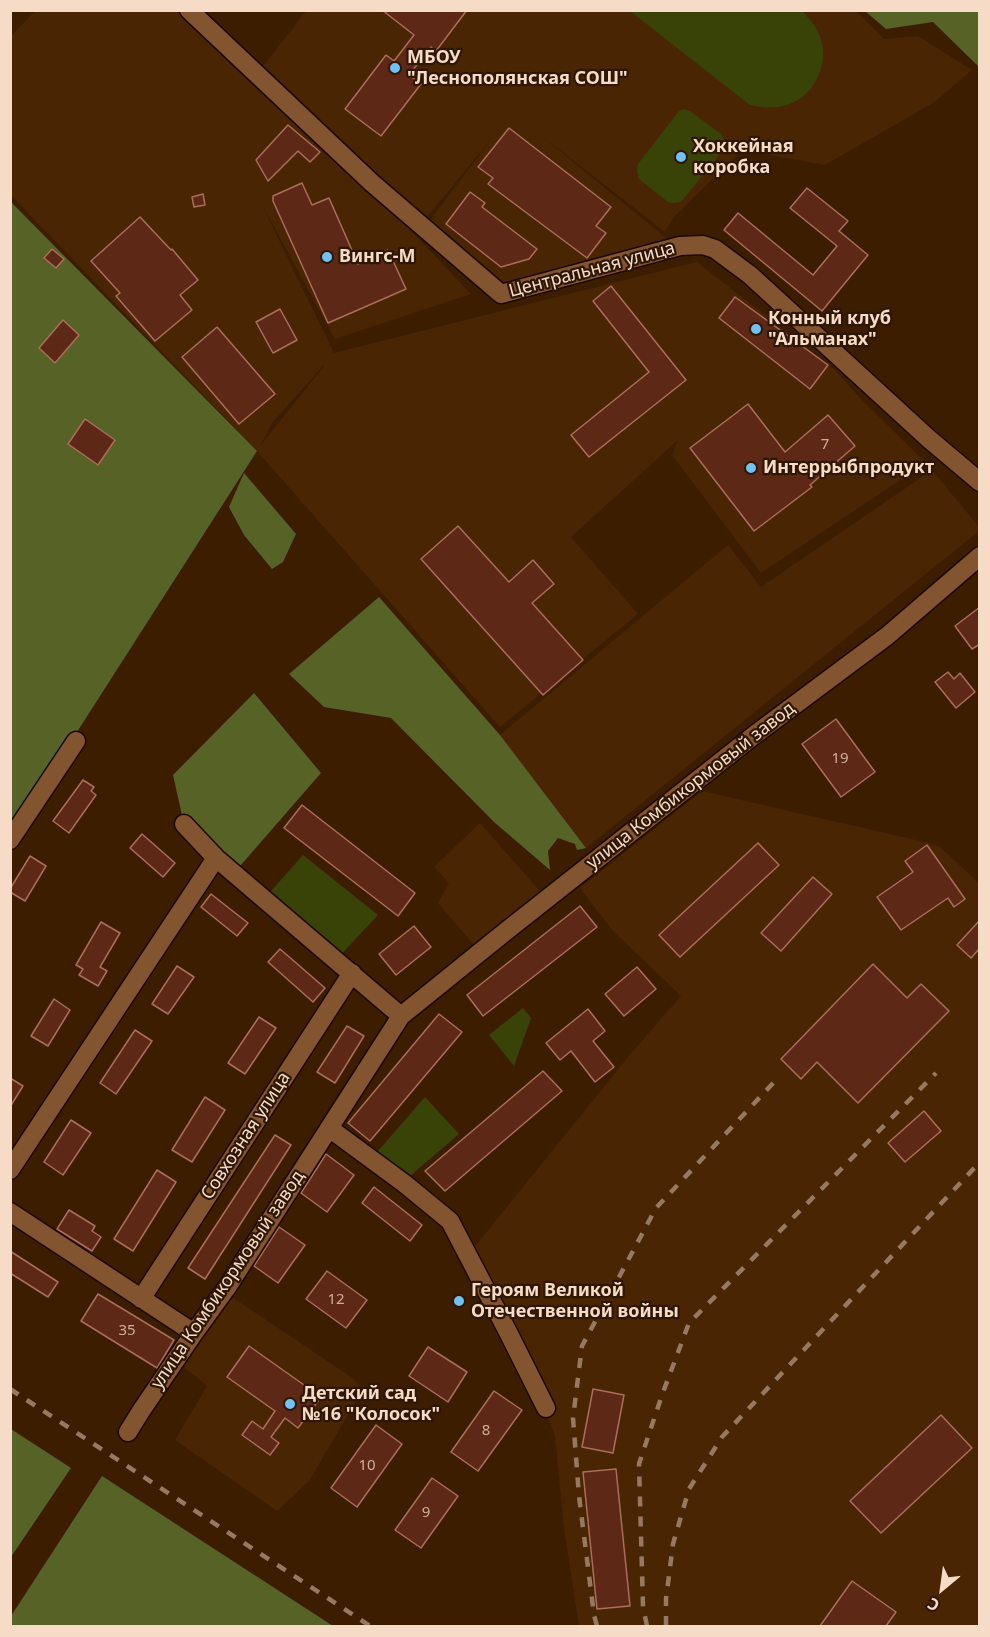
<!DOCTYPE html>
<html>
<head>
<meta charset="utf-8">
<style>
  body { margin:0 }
  #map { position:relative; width:990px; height:1637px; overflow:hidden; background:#3d1d00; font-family:"Noto Sans",sans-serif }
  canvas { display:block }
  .frame { position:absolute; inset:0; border:12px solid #f6dbc7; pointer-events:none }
  .north { position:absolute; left:912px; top:1559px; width:60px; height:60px; -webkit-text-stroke:4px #2e1704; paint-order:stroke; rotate:209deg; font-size:16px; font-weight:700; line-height:24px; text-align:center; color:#f6dbc7 }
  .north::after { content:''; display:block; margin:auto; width:21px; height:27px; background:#f6dbc7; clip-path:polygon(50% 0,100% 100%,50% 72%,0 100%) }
</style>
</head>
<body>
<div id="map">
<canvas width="990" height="1637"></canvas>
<div class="frame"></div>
<div class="north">С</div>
</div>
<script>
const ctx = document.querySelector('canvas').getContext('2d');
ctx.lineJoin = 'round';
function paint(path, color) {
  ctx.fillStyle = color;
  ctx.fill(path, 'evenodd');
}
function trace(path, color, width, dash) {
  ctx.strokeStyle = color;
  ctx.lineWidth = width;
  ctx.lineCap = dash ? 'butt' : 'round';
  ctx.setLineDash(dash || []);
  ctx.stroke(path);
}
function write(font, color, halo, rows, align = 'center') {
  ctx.font = font + ' "Noto Sans",sans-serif';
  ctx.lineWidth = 4.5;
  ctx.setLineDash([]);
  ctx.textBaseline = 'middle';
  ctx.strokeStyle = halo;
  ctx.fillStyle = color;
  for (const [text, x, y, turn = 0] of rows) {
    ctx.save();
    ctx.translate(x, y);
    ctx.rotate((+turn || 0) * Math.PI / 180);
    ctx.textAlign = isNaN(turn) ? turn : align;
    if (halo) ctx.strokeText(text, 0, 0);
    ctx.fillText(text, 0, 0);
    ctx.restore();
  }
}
paint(new Path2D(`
  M855,10L884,39L918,36L972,70L933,103L825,165L742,150L674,217L665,232L543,137L666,238L500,287L427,224L494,136L426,218L269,85L307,121L471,294L335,339L261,203L334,353L697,262L835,370L860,398L926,463L761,573L672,455L678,440L571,537L638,614L500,727L257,451L11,195L10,37L35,11H189L257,74L306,11ZM323,366H324L260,446L272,423Z
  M932,470L979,527V531L586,848L500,735L728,545L761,587Z
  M702,791L929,843L940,847L980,884L979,1626H579L564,1529L555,1436L545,1408L468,1255L633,1051L681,996L612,930L580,888Z
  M480,823L540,891L475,946L438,903L449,883L434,867Z
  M232,1297L351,1377L363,1389L309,1481L277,1511L175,1440L207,1386L183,1366Z`), '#492504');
paint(new Path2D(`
  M630,11H802C810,19 816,26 820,37C831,65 812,100 783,106C771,109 761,107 750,105Z
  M684,109L690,111L721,134L725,141L724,149L681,202L674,203L668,202L639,179L637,171L638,164L679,111Z
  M303,855L378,915L336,960L264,899Z
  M523,1008L531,1018L514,1066L489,1035Z
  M425,1097L459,1134L403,1182L371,1159Z`), '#3a4307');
paint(new Path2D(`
  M865,11H979V67L933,22L886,29Z
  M11,202L257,451L11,835Z
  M244,473L296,534L283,562L272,569L244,535L229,507Z
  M379,597L500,735L586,848L577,850L575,844L558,838L548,851L550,870L494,822L391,718L324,707L289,674Z
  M254,693L321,773L234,873L184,824L173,775Z
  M11,1429L71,1468L11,1557Z
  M102,1476L333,1626H11V1616Z`), '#576226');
const building = new Path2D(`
  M382,10H467L436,51L431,47L409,75L421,84L381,136L345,109L386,55L394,61L414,35Z
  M288,125L320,152L310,162L298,151L268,181L256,160Z
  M509,128L611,207L596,226L606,233L587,258L488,184L493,178L478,167Z
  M302,183L312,205L329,198L358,264L388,250L406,289L328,323L273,201V196Z
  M807,188L848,221L839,231L868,255L822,311L724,230L738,213L813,275L837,246L790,208Z
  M470,192L485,203L482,207L537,249L529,259L501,267L446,224Z
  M203,194L205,205L194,207L192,197Z
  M140,217L171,250L172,249L198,280L180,295L192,310L155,341L116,296L120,293L91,261Z
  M52,249L64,259L56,268L44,258Z
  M611,286L686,380L589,457L571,435L649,372L593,301Z
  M735,297L828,365L810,389L719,318Z
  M280,309L297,340L273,353L256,322Z
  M63,320L79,335L55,363L39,348Z
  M217,327L275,394L239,424L182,357Z
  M748,404L785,452L828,415L855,446L810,485L812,487L754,531L690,448Z
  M85,419L115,440L98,465L68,444Z
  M458,526L509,582L533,560L554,584L532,603L583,660L543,695L421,559Z
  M980,607V644L972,649L955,626Z
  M948,672L954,679L960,673L975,692L956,708L935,682Z
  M836,719L875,772L841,797L802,744Z
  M83,780L94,787L91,791L96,795L69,833L53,821Z
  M302,805L415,893L398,916L284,828Z
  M142,834L175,863L163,877L130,848Z
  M758,843L779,865L680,957L659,935Z
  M927,845L965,899L954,907L948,898L901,930L877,897L913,872L905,861Z
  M30,856L46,866L25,901L10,892V889Z
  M813,877L832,894L781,951L761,933Z
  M211,894L248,923L237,936L201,907Z
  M580,906L597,927L483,1016L467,995Z
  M980,920V948L971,958L957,945Z
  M101,922L120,933L100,967L107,971L98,986L79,975L83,969L76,965Z
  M414,926L431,947L396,975L379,954Z
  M280,949L325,988L313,1002L268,962Z
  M873,964L907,998L921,984L949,1011L858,1103L817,1062L801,1079L781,1059Z
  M177,966L194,977L168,1014L152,1004Z
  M637,967L656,989L624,1016L605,994Z
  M54,999L70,1010L48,1046L31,1036Z
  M588,1009L605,1031L593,1041L614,1067L595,1082L571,1051L560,1060L546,1043Z
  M439,1014L462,1032L370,1141L348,1123Z
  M259,1017L276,1028L245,1074L228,1063Z
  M347,1026L364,1036L335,1083L317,1072Z
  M135,1030L152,1041L116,1094L100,1083Z
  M543,1071L562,1091L445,1191L425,1171Z
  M10,1078L23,1086L10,1107Z
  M205,1097L225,1110L192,1162L172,1150Z
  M924,1111L941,1131L905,1162L888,1143Z
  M71,1120L91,1133L63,1175L44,1162Z
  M275,1135L291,1145L205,1279L188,1268Z
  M326,1154L354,1175L327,1212L301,1193Z
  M157,1170L176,1182L133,1251L114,1239Z
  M374,1187L422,1225L410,1241L362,1203Z
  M69,1210L95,1226L92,1231L101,1237L92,1251L57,1229Z
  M279,1227L305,1245L278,1283L254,1266Z
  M10,1251L58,1282L48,1297L10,1273Z
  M327,1271L367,1300L346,1328L306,1299Z
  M98,1294L174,1340L157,1368L81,1321Z
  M249,1346L321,1397L298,1428L285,1418L271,1437L279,1443L270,1455L242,1435L252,1421L263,1429L275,1411L227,1377Z
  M428,1347L467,1372L448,1402L409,1376Z
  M593,1389L624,1395L613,1453L582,1447Z
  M494,1391L522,1410L478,1471L451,1452Z
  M941,1415L972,1448L881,1533L850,1501Z
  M376,1425L402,1444L357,1507L331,1488Z
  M616,1469L630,1606L597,1609L583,1472Z
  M432,1478L458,1496L421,1548L395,1530Z
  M852,1581L896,1612L886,1626H820Z`);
paint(building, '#5e2816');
trace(building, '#a96e5c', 1.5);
const minor = new Path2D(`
  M189,10L372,183L501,294L680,246L703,245L715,249L750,275L929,439L980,482
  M184,824L216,858L401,1016
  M10,840L76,741
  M329,1128L405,1184L450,1221L509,1334L546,1408
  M10,1170L216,858
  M10,1212L194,1333
  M141,1299L352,973
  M128,1432L141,1411L194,1333L228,1286L401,1016L505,932L753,736L887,636L980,556`);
trace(minor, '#1e0900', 21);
trace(minor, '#82542f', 18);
trace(new Path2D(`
  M10,1389L370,1626
  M597,1626L594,1615L579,1496L573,1418L582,1346L656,1208L776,1080
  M647,1626L643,1607L639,1464L662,1395L689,1323L936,1073
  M666,1626V1599L673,1544L689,1489L722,1437L980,1162`), '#967960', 4.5, [10, 10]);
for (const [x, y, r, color] of [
  [395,68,6,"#71c1f5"],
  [681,157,6,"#71c1f5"],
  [327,257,6,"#71c1f5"],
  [756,329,6,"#71c1f5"],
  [751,468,6,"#71c1f5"],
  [459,1301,6,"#71c1f5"],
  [290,1404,6,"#71c1f5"]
]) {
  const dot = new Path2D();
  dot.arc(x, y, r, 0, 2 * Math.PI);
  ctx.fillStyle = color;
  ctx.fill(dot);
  trace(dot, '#2e1704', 2);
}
write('15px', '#d0ae9b', null, [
  ["7",825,445],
  ["19",840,759],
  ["12",336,1300],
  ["35",127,1331],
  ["8",486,1431],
  ["10",367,1466],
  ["9",426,1513]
]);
write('bold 18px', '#f6dbc7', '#2e1704', [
  ["МБОУ",407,58],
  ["\"Леснополянская СОШ\"",407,79],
  ["Хоккейная",693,147],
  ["коробка",693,168],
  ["Вингс-М",339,257],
  ["Конный клуб",768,319],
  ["\"Альманах\"",768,340],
  ["Интеррыбпродукт",763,468],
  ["Героям Великой",471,1291],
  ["Отечественной войны",471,1312],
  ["Детский сад",302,1394],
  ["№16 \"Колосок\"",302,1415]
], 'left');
write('18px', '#f6dbc7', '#2e1704', [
  ["Центральная улица",592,270,-15],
  ["улица Комбикормовый завод",691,786,-38],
  ["Совхозная улица",246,1136,-57],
  ["улица Комбикормовый завод",228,1280,-56]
]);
</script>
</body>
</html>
